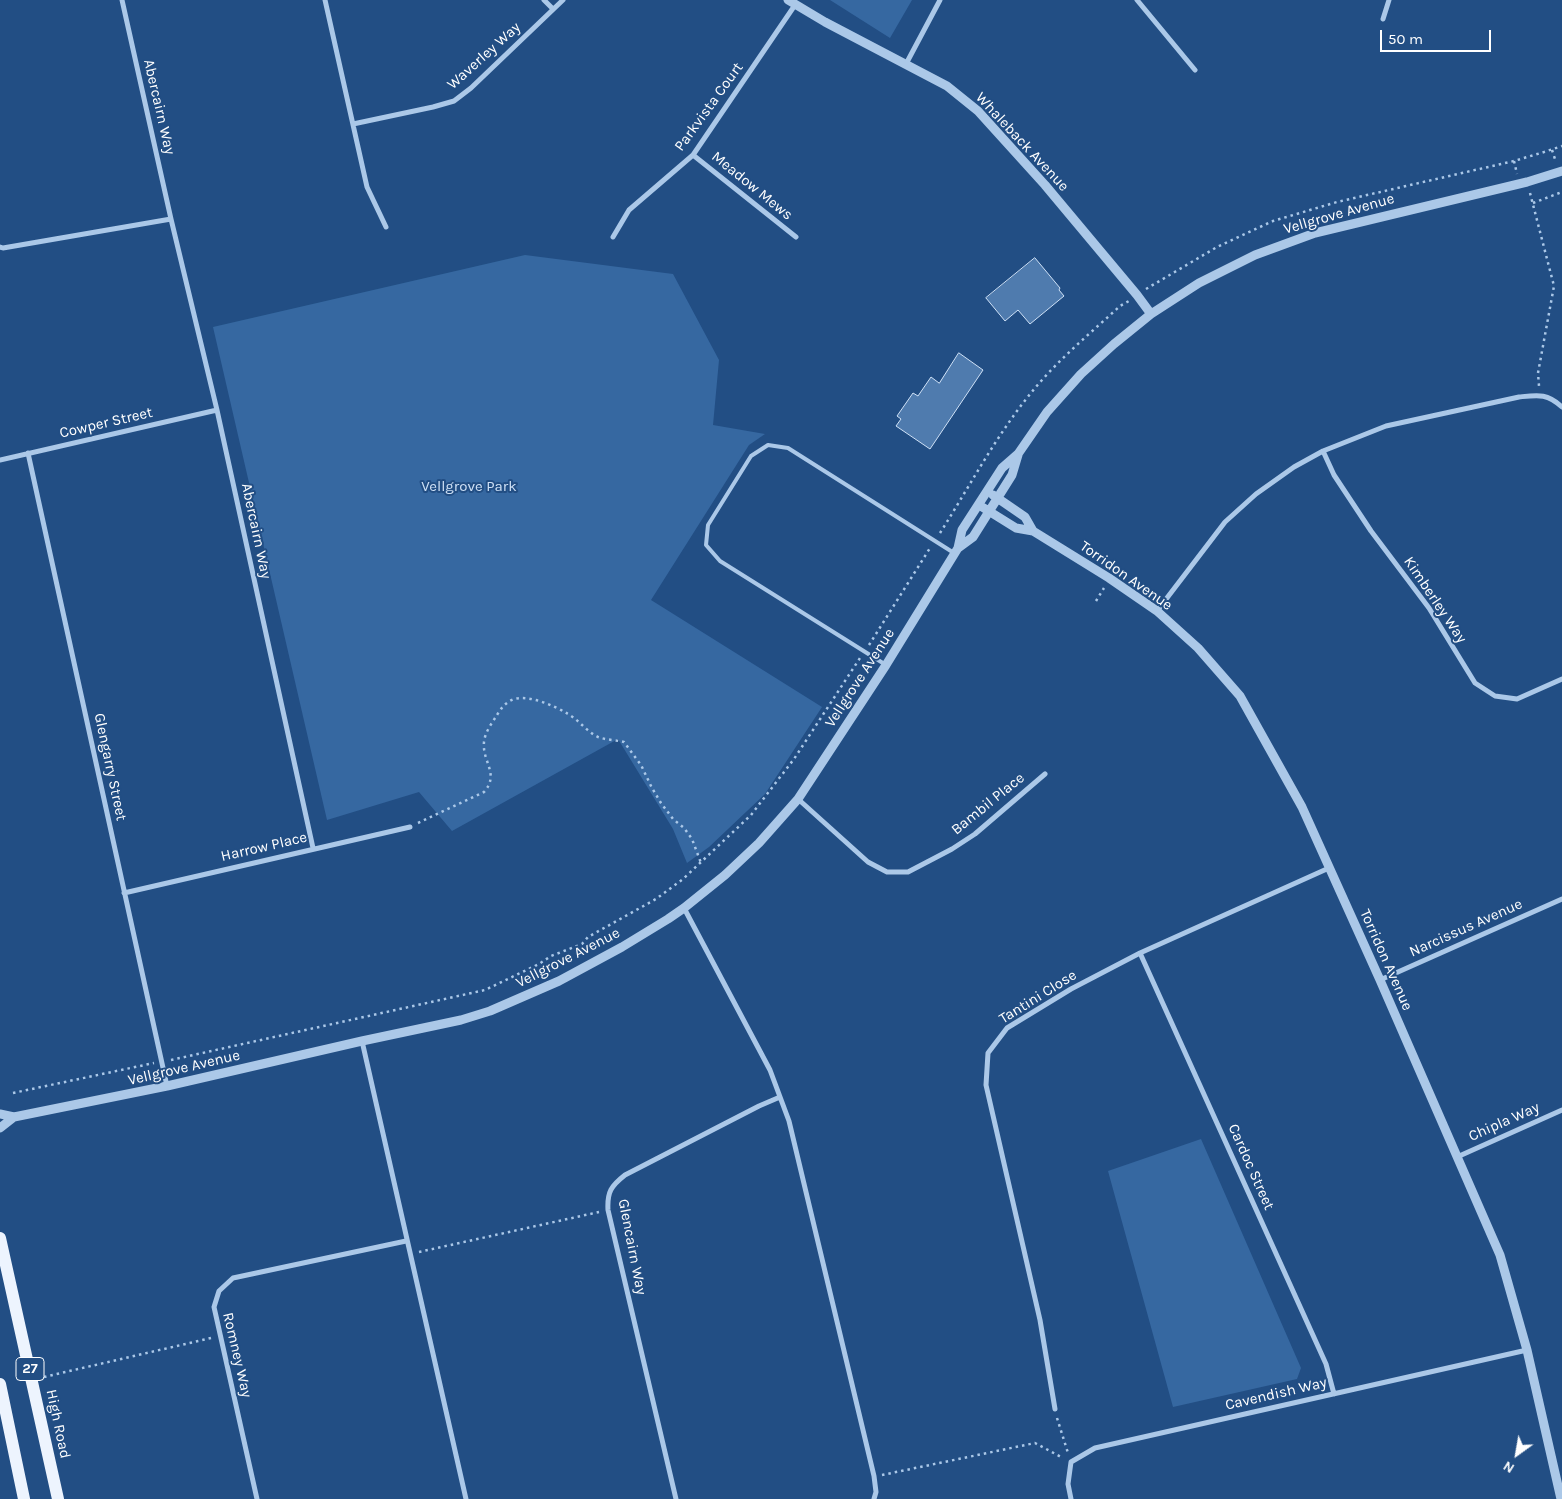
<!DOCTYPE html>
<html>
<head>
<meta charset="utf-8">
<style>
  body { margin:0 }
  #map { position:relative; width:1562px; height:1499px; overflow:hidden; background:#224e84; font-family:Karla,sans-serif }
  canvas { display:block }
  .north { position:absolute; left:1492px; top:1429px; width:50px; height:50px; -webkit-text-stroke:4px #224e84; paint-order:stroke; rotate:212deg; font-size:14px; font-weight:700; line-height:20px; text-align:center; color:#fff }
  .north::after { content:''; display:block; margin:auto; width:18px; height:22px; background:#fff; clip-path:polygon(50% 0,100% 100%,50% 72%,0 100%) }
  .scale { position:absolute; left:1380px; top:30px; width:111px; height:22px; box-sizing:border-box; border:2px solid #fff; border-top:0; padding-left:6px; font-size:15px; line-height:18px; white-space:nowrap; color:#fff; -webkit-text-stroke:4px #224e84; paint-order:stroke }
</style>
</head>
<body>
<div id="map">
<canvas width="1562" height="1499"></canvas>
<div class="north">N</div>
<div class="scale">50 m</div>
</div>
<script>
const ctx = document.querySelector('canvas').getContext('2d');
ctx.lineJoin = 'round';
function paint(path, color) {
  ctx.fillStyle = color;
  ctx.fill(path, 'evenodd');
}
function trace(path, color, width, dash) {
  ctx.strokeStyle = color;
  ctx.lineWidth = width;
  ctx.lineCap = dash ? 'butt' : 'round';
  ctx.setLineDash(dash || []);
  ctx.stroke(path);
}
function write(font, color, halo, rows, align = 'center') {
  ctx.font = font + ' Karla,sans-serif';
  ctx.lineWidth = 4;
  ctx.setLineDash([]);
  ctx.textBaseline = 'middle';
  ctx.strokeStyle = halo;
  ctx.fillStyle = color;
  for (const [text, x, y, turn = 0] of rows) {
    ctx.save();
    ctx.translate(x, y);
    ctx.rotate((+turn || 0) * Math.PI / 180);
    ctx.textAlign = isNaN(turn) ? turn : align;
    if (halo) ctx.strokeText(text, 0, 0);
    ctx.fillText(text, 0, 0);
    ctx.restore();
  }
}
paint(new Path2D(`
  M830,0H912L890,38Z
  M525,255L673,274L719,360L713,425L765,434L749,445L651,600L822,707L765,794L709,847L687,863L673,829L618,739L452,831L419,792L327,820L213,327Z
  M1201,1139L1301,1368L1297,1379L1173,1407L1108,1171Z`), '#3668a1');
const building = new Path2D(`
  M1035,258L1060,288L1059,290L1064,296L1030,324L1018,310L1005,321L986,298Z
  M959,353L983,370L930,449L896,426L901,419L897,416L913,393L918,396L931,377L939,383Z`);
paint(building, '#4f7bae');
trace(building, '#cfe1f6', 1);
trace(new Path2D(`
  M1552,150L1556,162
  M1514,161L1517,174
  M1530,193L1554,286L1538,373L1539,386
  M1533,203L1562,192
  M1146,289L1217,247L1273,221L1337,202L1514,161L1544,152L1562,146
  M940,533C973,481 1001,426 1042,380C1066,353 1094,330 1120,306L1129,301
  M1096,601L1104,588
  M869,645L930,548
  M418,823L484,792C500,774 482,762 484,742C485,732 492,723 497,715C501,708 506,702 514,699C530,695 553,705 568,714C579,720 586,731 598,737C606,740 616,740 624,742L641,765L652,788L661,803L673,819L684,828L692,839L701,863
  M171,1060L485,990L539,964L551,956L582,944L588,937L656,899L683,879L751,815L794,759L860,658
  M13,1093L154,1063
  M419,1252L599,1212
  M44,1377L211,1338
  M1057,1418L1068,1453
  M882,1475L1035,1443L1063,1458`), '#abc8e8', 2.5, [2.5, 4]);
trace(new Path2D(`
  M886,665L720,561L706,545L708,525L751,456L768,445L788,448L954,553`), '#abc8e8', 4);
trace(new Path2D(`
  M122,0L171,219L217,410L313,848
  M325,0L367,187L386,227
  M544,0L553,9
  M1137,0L1195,70
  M1383,19L1389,0
  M906,64L940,0
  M353,124L433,107L454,101L471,88L563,0
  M693,155L796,237
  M613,237L629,210L693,155L795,5
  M0,247L3,248L171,219
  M1323,451L1334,475L1371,531L1429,608L1475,683L1495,696L1517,699L1562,679
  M28,453L167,1086
  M0,460L217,410
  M1157,611L1225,522L1256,494L1294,467L1323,451L1386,426L1519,397C1538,395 1547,393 1562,407
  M798,799L868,862L887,872H908L952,849L975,834L1045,774
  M124,893L410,827
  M684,908L770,1070L789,1121L874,1476L876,1492L874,1499
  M1140,953L1326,1364L1334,1394
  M1380,980L1562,899
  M362,1041L466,1499
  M1457,1157L1562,1110
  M1055,1409L1040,1320L986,1085L988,1053L1007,1028L1071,989L1140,953L1329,868
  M257,1499L214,1307L219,1291L233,1278L406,1241
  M676,1499L608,1210C607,1192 611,1186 625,1175L759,1106L780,1097
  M1071,1499L1068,1484L1071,1462L1095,1448L1527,1350`), '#abc8e8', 5);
trace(new Path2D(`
  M788,0L825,22L947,86L978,111L1045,185L1137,295L1151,314
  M993,495L1025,517L1033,531
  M979,505L1016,528L1033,531L1109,578L1157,611L1198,648L1240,696L1302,807L1380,980L1500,1255L1527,1350L1561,1499
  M958,548L973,537L1012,475L1018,455
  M0,1114L14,1117L167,1086L362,1041L461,1020L490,1011L559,981L622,947L668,919L684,908L725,875L759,843L798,799L886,665L958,548L962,530L1002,468L1018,454L1047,412L1081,374L1114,344L1151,314L1199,283L1255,255L1315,233L1527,182L1562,171
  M0,1128L14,1117`), '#abc8e8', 9);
trace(new Path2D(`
  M0,1238L58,1499
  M0,1384L24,1499`), '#edf4fe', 12);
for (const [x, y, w] of [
  [30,1369,28]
]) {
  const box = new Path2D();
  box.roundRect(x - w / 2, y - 11.5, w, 23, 4);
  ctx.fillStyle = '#224e84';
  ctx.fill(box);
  trace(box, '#fff', 1);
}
write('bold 14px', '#fff', null, [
  ["27",30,1369]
]);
write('15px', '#fff', '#224e84', [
  ["Waverley Way",484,56,-42],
  ["Abercairn Way",159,107,77],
  ["Parkvista Court",709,107,-54],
  ["Whaleback Avenue",1022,142,47],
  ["Meadow Mews",752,186,39],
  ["Vellgrove Avenue",1339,214,-16],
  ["Cowper Street",106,423,-13],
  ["Abercairn Way",256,531,78],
  ["Torridon Avenue",1126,576,35],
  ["Kimberley Way",1435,600,56],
  ["Vellgrove Avenue",860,678,-57],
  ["Glengarry Street",110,767,78],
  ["Bambil Place",988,804,-39],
  ["Harrow Place",264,847,-13],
  ["Narcissus Avenue",1466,928,-24],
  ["Vellgrove Avenue",568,958,-27],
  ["Torridon Avenue",1386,960,66],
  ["Tantini Close",1038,997,-32],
  ["Vellgrove Avenue",184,1068,-13],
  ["Chipla Way",1504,1122,-24],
  ["Cardoc Street",1251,1167,66],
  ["Glencairn Way",632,1247,79],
  ["Romney Way",237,1355,77],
  ["Cavendish Way",1276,1394,-13],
  ["High Road",58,1424,78]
]);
write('15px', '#cfe1f6', '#224e84', [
  ["Vellgrove Park",469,487]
]);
</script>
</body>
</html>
